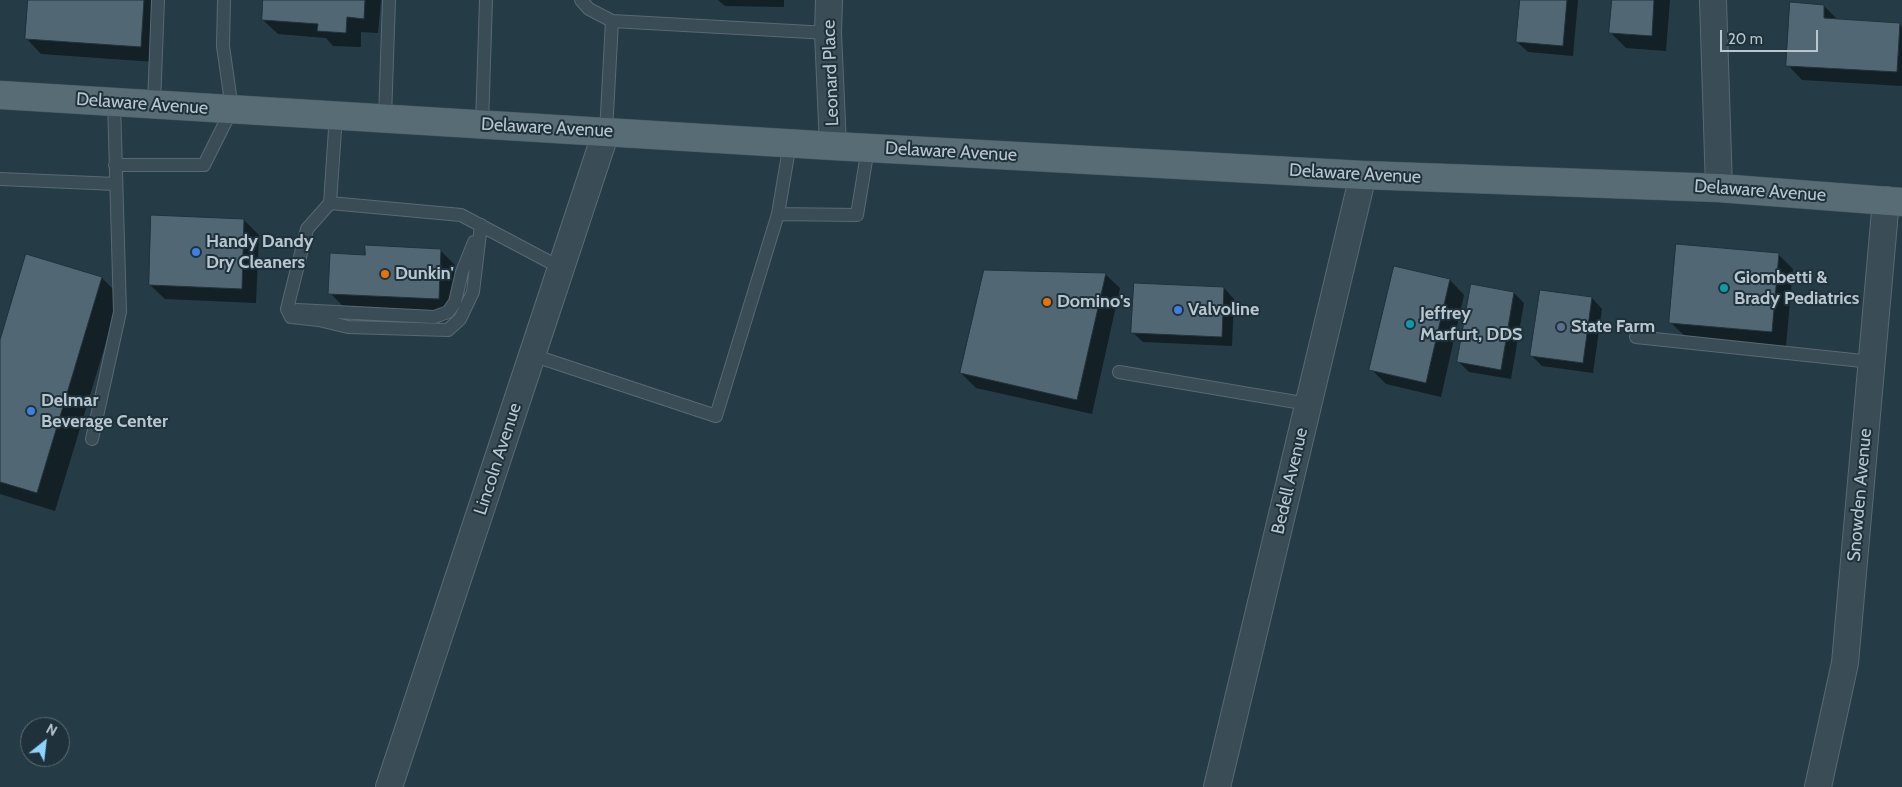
<!DOCTYPE html>
<html>
<head>
<meta charset="utf-8">
<style>
  body { margin:0 }
  #map { position:relative; width:1902px; height:787px; overflow:hidden; background:#253c46; font-family:Cabin,sans-serif }
  canvas { display:block }
  .north { position:absolute; left:20px; top:717px; width:50px; height:50px; box-sizing:border-box; background:#1f313b; border:1px solid #5c6d76; border-radius:50%; rotate:29deg; font-size:14px; font-weight:700; line-height:20px; text-align:center; color:#b8c6cf }
  .north::after { content:''; display:block; margin:auto; width:18px; height:22px; background:#8dd5ff; clip-path:polygon(50% 0,100% 100%,50% 72%,0 100%) }
  .scale { position:absolute; left:1720px; top:30px; width:98px; height:22px; box-sizing:border-box; border:2px solid #b8c6cf; border-top:0; padding-left:6px; font-size:15px; line-height:18px; white-space:nowrap; color:#b8c6cf; -webkit-text-stroke:4px #1f313b; paint-order:stroke }
</style>
</head>
<body>
<div id="map">
<canvas width="1902" height="787"></canvas>
<div class="north">N</div>
<div class="scale">20 m</div>
</div>
<script>
const ctx = document.querySelector('canvas').getContext('2d');
ctx.lineJoin = 'round';
function paint(path, color) {
  ctx.fillStyle = color;
  ctx.fill(path, 'evenodd');
}
function trace(path, color, width, dash) {
  ctx.strokeStyle = color;
  ctx.lineWidth = width;
  ctx.lineCap = dash ? 'butt' : 'round';
  ctx.setLineDash(dash || []);
  ctx.stroke(path);
}
function write(font, color, halo, rows, align = 'center') {
  ctx.font = font + ' Cabin,sans-serif';
  ctx.lineWidth = 4;
  ctx.setLineDash([]);
  ctx.textBaseline = 'middle';
  ctx.strokeStyle = halo;
  ctx.fillStyle = color;
  for (const [text, x, y, turn = 0] of rows) {
    ctx.save();
    ctx.translate(x, y);
    ctx.rotate((+turn || 0) * Math.PI / 180);
    ctx.textAlign = isNaN(turn) ? turn : align;
    if (halo) ctx.strokeText(text, 0, 0);
    ctx.fillText(text, 0, 0);
    ctx.restore();
  }
}
paint(new Path2D(`
  M29,0H159L155,62L41,54L27,39Z
  M265,0H381L378,33L361,32V47L333,46L326,38L278,34L263,20Z
  M718,0H784V7L725,6Z
  M1521,0H1578L1573,56L1528,52L1517,42Z
  M1613,0H1670L1666,51L1626,48L1611,33Z
  M1824,6L1839,21L1900,24L1902,27V86L1802,80L1788,65Z
  M244,220L259,235L256,303L165,299L150,285Z
  M440,250L455,265L453,313L345,308L330,293L366,256Z
  M1778,254L1793,269L1786,346L1686,337L1671,323Z
  M1105,274L1120,288L1092,414L976,388L961,373Z
  M102,278L120,296L55,511L0,494V344Z
  M1450,280L1464,295L1441,397L1386,384L1371,369Z
  M1472,286L1514,293L1524,303L1511,379L1469,372L1459,362Z
  M1224,288L1234,299L1232,346L1143,342L1132,332Z
  M1592,298L1602,309L1593,373L1542,366L1532,356Z`), '#0007');
const building = new Path2D(`
  M28,0H144L141,47L25,39Z
  M263,0H365L364,19L347,17L346,33L317,31L318,24L262,20Z
  M1520,0H1567L1563,46L1516,42Z
  M1612,0H1654L1652,36L1609,33Z
  M1790,2L1824,5V18L1900,23L1897,72L1786,66Z
  M151,215L244,219L242,289L149,285Z
  M1676,244L1779,253L1772,332L1669,323Z
  M365,245L441,249L439,299L328,294L330,253L365,255Z
  M26,254L102,277L37,493L0,482V340Z
  M1394,266L1450,279L1426,383L1369,370Z
  M984,270L1106,273L1077,400L960,373Z
  M1134,283L1224,287L1222,337L1131,333Z
  M1471,284L1514,292L1501,370L1457,362Z
  M1540,290L1592,297L1583,363L1530,356Z`);
paint(building, '#516874');
trace(building, '#21333d', 1);
const service = new Path2D(`
  M581,0L589,9L612,21
  M154,104L158,0
  M336,115L330,203L461,215L561,268
  M385,118L389,0
  M482,124L486,0
  M606,132L612,21L828,33
  M115,165H204L232,109L223,46L224,0
  M0,179L116,184
  M330,203L307,229L287,309L291,317L319,320L348,327L448,330L460,319L473,292L481,225
  M778,214L857,215L868,148
  M297,310L434,317L448,312L455,302L462,272L474,242
  M1636,337L1872,362
  M532,355L716,416L778,214L790,143
  M1119,372L1308,404
  M92,439L120,312L114,102`);
const minor = new Path2D(`
  M829,0L828,33L833,146
  M1713,0L1719,188
  M389,787L606,132
  M1217,787L1363,175
  M1818,787L1845,663L1886,200`);
const primary = new Path2D(`
  M0,95L833,146L1363,175L1719,188L1902,202`);
trace(service, '#596973', 14);
trace(minor, '#596973', 28);
trace(primary, '#475862', 29);
trace(service, '#3a4c55', 12);
trace(minor, '#3a4c55', 26);
trace(primary, '#586c75', 28);
for (const [x, y, r, color] of [
  [196,252,5,"#3f7fe0"],
  [385,274,5,"#e8710a"],
  [1724,288,5,"#0f9aa8"],
  [1047,302,5,"#e8710a"],
  [1178,310,5,"#3f7fe0"],
  [1410,324,5,"#0f9aa8"],
  [1561,327,5,"#5c6f8a"],
  [31,411,5,"#3f7fe0"]
]) {
  const dot = new Path2D();
  dot.arc(x, y, r, 0, 2 * Math.PI);
  ctx.fillStyle = color;
  ctx.fill(dot);
  trace(dot, '#1f313b', 2);
}
write('18px', '#b8c6cf', '#1f313b', [
  ["Leonard Place",831,73,-92],
  ["Delaware Avenue",142,104,4],
  ["Delaware Avenue",547,128,3],
  ["Delaware Avenue",951,152,3],
  ["Delaware Avenue",1355,174,3],
  ["Delaware Avenue",1760,191,4],
  ["Lincoln Avenue",498,459,-72],
  ["Bedell Avenue",1290,481,-77],
  ["Snowden Avenue",1860,495,-85]
]);
write('bold 18px', '#b8c6cf', '#1f313b', [
  ["Handy Dandy",206,242],
  ["Dry Cleaners",206,263],
  ["Dunkin'",395,274],
  ["Giombetti &",1734,278],
  ["Brady Pediatrics",1734,299],
  ["Domino's",1057,302],
  ["Valvoline",1188,310],
  ["Jeffrey",1420,314],
  ["Marfurt, DDS",1420,335],
  ["State Farm",1571,327],
  ["Delmar",41,401],
  ["Beverage Center",41,422]
], 'left');
</script>
</body>
</html>
